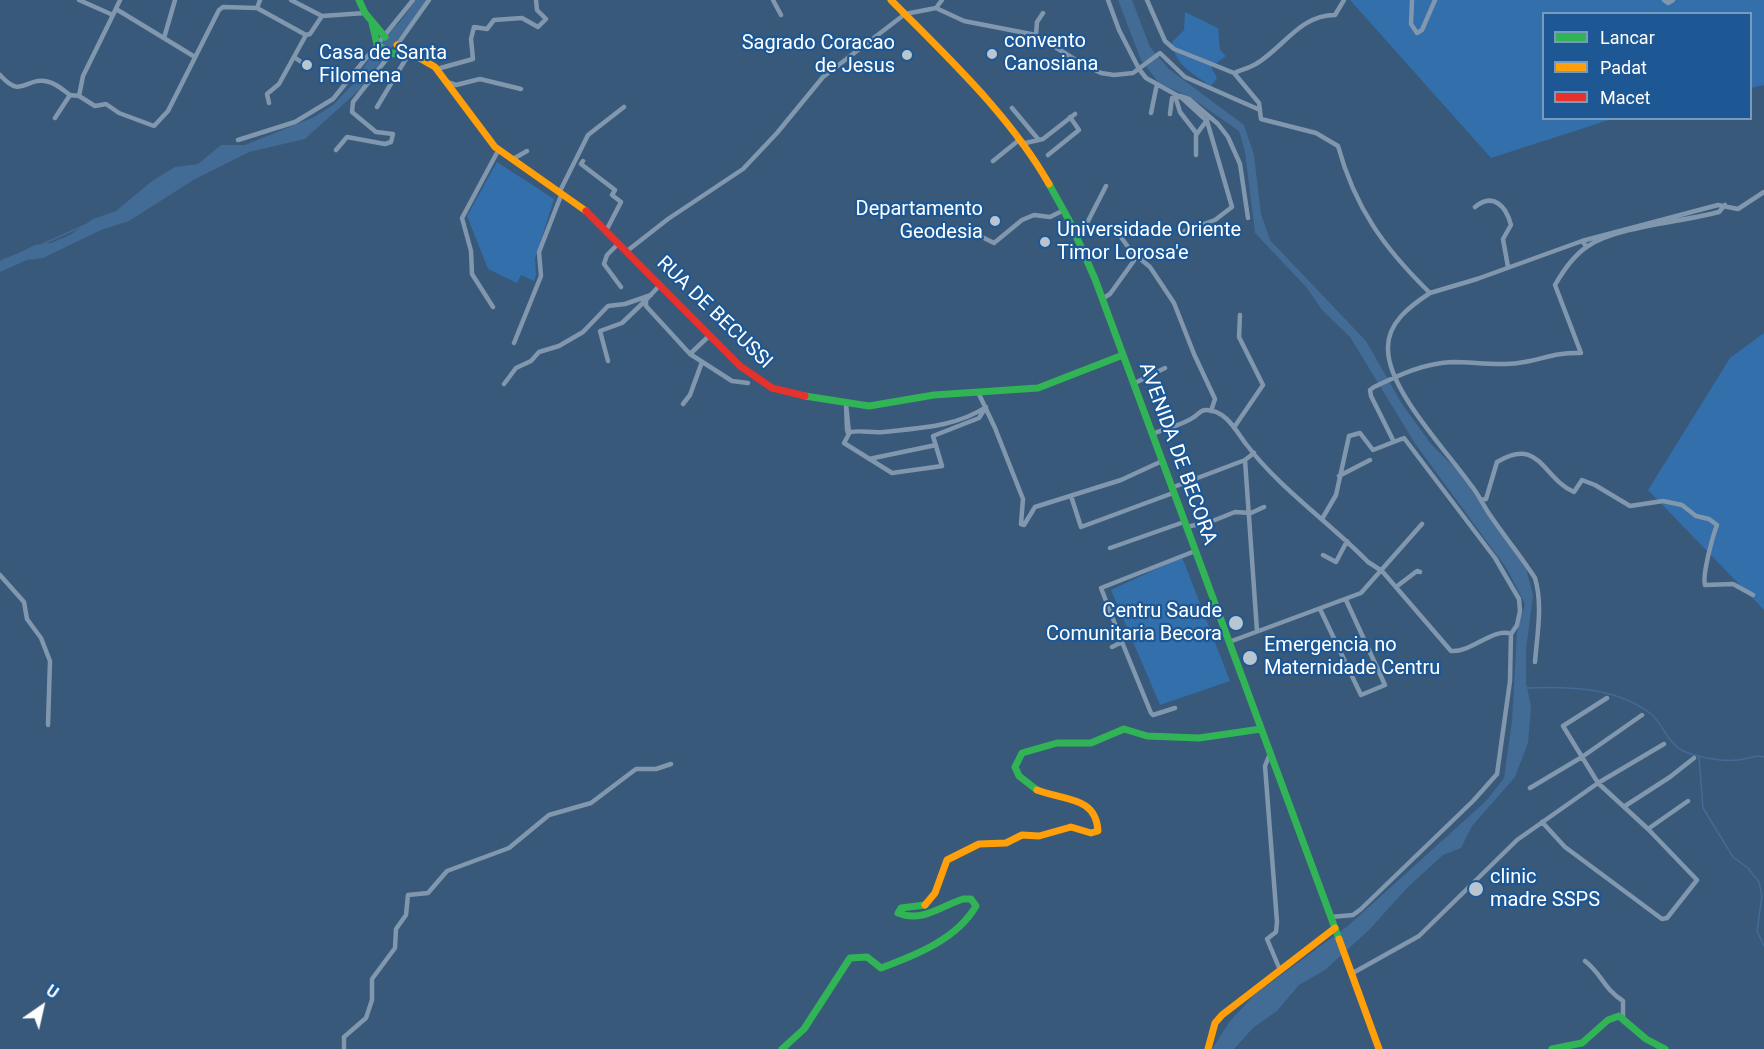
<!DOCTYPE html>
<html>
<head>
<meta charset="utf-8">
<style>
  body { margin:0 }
  #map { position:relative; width:1764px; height:1049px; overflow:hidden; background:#38597a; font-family:Roboto,sans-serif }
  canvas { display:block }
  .legend { position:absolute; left:1542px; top:12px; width:210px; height:108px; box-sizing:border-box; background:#1d5895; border:2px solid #779bbf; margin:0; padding:8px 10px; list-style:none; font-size:18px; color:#fff }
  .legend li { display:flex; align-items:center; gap:12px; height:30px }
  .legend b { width:30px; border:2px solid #779bbf }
  .north { position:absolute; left:12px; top:977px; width:60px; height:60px; -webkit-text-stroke:4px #1d5895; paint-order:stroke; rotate:34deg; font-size:16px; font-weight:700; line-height:24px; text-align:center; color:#fff }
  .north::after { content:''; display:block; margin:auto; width:21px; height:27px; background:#fff; clip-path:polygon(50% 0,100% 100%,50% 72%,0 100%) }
</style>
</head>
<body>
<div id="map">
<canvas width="1764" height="1049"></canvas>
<ul class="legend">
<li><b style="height:8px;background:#30b455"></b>Lancar</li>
<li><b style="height:8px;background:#ff9f0a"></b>Padat</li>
<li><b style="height:8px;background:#e5322d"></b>Macet</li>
</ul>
<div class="north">U</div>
</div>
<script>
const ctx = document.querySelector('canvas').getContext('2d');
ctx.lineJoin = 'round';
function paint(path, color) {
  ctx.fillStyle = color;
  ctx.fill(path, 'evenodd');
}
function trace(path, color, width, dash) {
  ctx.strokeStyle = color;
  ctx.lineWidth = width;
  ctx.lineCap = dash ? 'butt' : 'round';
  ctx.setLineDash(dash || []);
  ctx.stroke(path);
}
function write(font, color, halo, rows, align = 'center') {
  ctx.font = font + ' Roboto,sans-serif';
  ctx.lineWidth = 4.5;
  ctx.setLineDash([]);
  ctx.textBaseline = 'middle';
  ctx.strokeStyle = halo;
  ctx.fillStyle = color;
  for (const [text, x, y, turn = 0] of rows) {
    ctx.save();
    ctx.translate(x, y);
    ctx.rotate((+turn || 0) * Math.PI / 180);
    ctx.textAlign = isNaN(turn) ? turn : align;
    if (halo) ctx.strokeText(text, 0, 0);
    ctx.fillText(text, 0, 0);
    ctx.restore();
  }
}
paint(new Path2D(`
  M1350,0H1764V85L1751,88L1750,14H1544V118L1612,119L1491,158Z
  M1185,12L1218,28L1220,50L1226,56L1211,67L1217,78L1211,86C1194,75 1174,64 1172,42L1184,30Z
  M497,162L554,199L535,259L536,275L534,281L521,275L517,283L488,269L467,216Z
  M1764,333V610L1648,490L1730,358Z
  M1182,557L1230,681L1160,705L1111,590Z`), '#326fab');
paint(new Path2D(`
  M416,0H428L358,91L305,139L249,152L195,179L129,221L101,230L43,258L27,260L0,272V262L35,245L51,243L70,235L93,219L116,211L152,181L175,167L198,164L221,145H245L314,117L333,105L352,85L387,33L399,23Z
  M1118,0H1132L1150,47L1169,69L1244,125L1254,155L1261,214L1270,240L1366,341L1402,404L1431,444L1461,474L1526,568L1533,595L1526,650V683L1531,706L1528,743L1515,777L1472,826L1461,848L1443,855L1408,887L1369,930L1325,970L1299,985L1277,1011L1253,1028L1234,1049H1212L1230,1021L1254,995L1349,925L1487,800L1504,778L1512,721L1517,631L1525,604L1507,569L1416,445L1350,337L1322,310L1307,288L1255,233L1245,152L1239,131L1190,97L1159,83L1141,60Z`), '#426b95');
trace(new Path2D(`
  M43,244L85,225
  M0,261L24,252
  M1526,688C1567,686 1615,687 1650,713C1664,724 1667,743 1683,751C1697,757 1722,762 1737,760C1747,760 1754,754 1764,757
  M1699,757L1703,808L1733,857L1748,868L1759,882L1762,896L1757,931L1764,946`), '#426b95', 1.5);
trace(new Path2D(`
  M79,0L113,15L120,0
  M773,0L781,15
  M1108,0L1119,30L1139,69L1146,78L1182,98L1207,121L1232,207L1215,220L1184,231
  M1147,0L1165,41L1174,49L1234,73L1259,103L1261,119L1316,133L1338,146C1355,208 1384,248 1430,293C1410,306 1387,323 1388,349C1388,390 1446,450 1470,484C1478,493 1483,505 1490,515C1504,536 1521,556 1535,578C1543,605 1537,635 1535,662
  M1412,0L1411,24L1417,33L1422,30L1435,0
  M1664,0L1668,3L1673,0
  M257,8L306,35L310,34L322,16L291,0
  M936,8L942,0
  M116,9L195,57
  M322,16L365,13
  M1036,35L1037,22L1043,13
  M164,38L175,0
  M397,45L429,0
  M294,57L307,66
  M437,69L473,59L471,39L474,27L487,29L494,20L522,18L538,27L546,19L537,10L536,0
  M1234,73C1241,70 1249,68 1256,64C1284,47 1300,15 1335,15L1344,0
  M0,75C23,101 25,75 49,82C57,84 63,90 70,95
  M447,82L456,85L480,79L521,89
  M70,95L79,96L83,76L113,15
  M79,96L95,106L106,104L119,113L154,126L168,111L219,10L223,7L257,8L260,0
  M1180,96L1189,99L1218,124L1228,137L1240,164L1248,218
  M269,103L267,94L279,84L306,35
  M377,107L410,52
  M1012,108L1038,139
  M1151,113L1157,84
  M1170,114L1172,98L1176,99L1180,112L1197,134
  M55,118L70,95
  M238,140L295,122L333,99L413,0
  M1021,144L1043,139L1075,114
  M336,150L347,137L385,144L391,142L393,134L376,132L352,112L353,102L392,52
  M1048,155L1079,130L1070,117
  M1196,155V135L1207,120
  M513,159L527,151
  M583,161L581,164L615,190L612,195L621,202L607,229
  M993,161L1019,140
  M560,191L588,135L624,107
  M1475,207C1493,192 1506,206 1511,225L1503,239L1508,267
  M944,230L953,228L970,231L994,243L1022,220L1034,215L1050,217L1064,210
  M1118,233L1131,251L1150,267L1174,303L1194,354L1215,399L1211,411
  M1075,235L1085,227L1106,186
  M1582,241L1718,205L1738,209L1764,192
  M619,243L607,255L604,264L621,287
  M627,251L668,219L743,169L777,133L823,77L905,14L936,8L964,21L1036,35L1079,62L1101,73L1114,75L1133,73L1160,53L1185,77L1260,110
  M659,286L646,300V306L690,354
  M1430,293L1477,279L1582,241L1587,247
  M1102,299L1110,294L1138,255
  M493,307L472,274L471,251L462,218L499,149
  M710,335L690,354L732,381L748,383
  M514,343L541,276L539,252L562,193
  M608,361L600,331L622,323L645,301
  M504,384L516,368L531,361L539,352L559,346L583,332L608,306L625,304L651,295
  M1133,384L1165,368
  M978,392L995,428L1023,499L1021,524
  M683,404L690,395L702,362
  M986,407L979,418L933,436L942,466L892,473L844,443L850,432C862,430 871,433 883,432C918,428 956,427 986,407Z
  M1235,426L1263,385L1239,337L1240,315
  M848,433L847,430L846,404L849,433
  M1152,434C1165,429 1183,425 1194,417C1199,414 1200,410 1206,410C1226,410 1236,431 1246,444C1280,489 1329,522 1368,562L1382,571L1451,651C1471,653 1493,627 1511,634
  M1393,440L1371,396L1370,390L1374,387C1399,375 1424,363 1453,362C1474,362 1496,366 1518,363C1542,360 1554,352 1581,353L1555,285C1563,271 1574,255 1588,246C1619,226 1682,222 1719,212L1725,205
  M869,459L936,445
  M1245,460L1257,631
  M1339,476L1370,460
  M1171,488L1245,460L1254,453
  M1071,496L1081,527L1173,493
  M1481,500L1486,499L1497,462C1540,436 1542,478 1574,492L1582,480L1595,485L1630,506L1663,501L1682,505L1696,516L1709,519L1717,525C1713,535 1702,575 1705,585L1733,584L1753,595
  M1322,519L1336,495L1349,436L1360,433L1373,450L1404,438L1495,558L1519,599L1520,611L1517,625L1511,634L1510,681L1497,774L1473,801L1361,909L1353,915L1331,917
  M1021,524L1024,525L1035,507L1121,480L1160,462
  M1186,527L1210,522L1235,512L1251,513L1264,507
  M1110,548L1184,522
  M1323,555L1336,562L1347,541
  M0,575L24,602L27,619L41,638L50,661L48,725
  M1396,587L1417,571L1420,572
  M1320,609L1361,695L1385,685L1346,600
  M1122,642L1151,713L1153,715L1175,708
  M1229,642L1361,593L1422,524
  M1112,647L1122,642L1101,588L1195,551
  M1607,698L1563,726L1598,783L1664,744
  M1269,756L1265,766L1277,922L1276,932L1267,939L1280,970
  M1530,788L1582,757L1642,715
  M1625,806L1670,777L1694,758
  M1648,829L1688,801
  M1585,961C1602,974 1603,988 1623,1001V1017
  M1351,974L1419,936L1517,840L1598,783L1648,829L1697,880L1667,918L1662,919L1565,847L1542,822
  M344,1049V1037L366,1018L372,1000V979L395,948L396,929L406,915L408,895L428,893L447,871L509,848L549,815L591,803L636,769H656L671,764`), '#8197ad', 4.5);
trace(new Path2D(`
  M359,0L365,13L385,37
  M372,23L377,44L391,54L407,51
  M1049,184L1070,222L1095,279L1339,939
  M805,396L869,406L934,395L1038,388L1123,355
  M1037,790L1019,776L1015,767L1022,753L1057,743H1091L1124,729L1147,736L1199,738L1261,729
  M782,1049L804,1029L850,958L867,957L881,968C916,955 957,939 976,906L971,899H963C941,906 922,923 898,913L901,908L925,905
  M1552,1049L1582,1043L1608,1020L1619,1016L1646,1039L1665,1049`), '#30b455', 7);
trace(new Path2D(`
  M891,0C947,57 1009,114 1049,184
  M397,45L435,67L495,147L586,211
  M925,905L935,893L947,860L979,844L1006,843L1022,835L1039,836L1071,827L1091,833L1098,831C1096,796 1065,801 1037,790
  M1339,939L1379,1049
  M1208,1049L1215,1023L1222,1015L1335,928`), '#ff9f0a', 7);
trace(new Path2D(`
  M586,211L740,366L772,388L805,396`), '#e5322d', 7);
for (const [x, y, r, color] of [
  [992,54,6,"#b9c5d0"],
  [907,55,6,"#b9c5d0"],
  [307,65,6,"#b9c5d0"],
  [995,221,6,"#b9c5d0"],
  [1045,242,6,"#b9c5d0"],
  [1236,623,8,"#b9c5d0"],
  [1250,658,8,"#b9c5d0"],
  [1476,889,8,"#b9c5d0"]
]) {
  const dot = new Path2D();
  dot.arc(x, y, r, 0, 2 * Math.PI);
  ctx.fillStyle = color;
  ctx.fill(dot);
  trace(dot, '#1d5895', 2);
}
write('20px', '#fff', '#1d5895', [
  ["convento",1004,42],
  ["Canosiana",1004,65],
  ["Sagrado Coracao",895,44,"right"],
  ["de Jesus",895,67,"right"],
  ["Casa de Santa",319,54],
  ["Filomena",319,77],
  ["Departamento",983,210,"right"],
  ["Geodesia",983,233,"right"],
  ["Universidade Oriente",1057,231],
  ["Timor Lorosa'e",1057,254],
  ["Centru Saude",1222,612,"right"],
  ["Comunitaria Becora",1222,635,"right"],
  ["Emergencia no",1264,646],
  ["Maternidade Centru",1264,669],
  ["clinic",1490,878],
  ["madre SSPS",1490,901]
], 'left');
write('20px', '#fff', '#1d5895', [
  ["RUA DE BECUSSI",714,313,44],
  ["AVENIDA DE BECORA",1177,454,70]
]);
</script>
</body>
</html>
